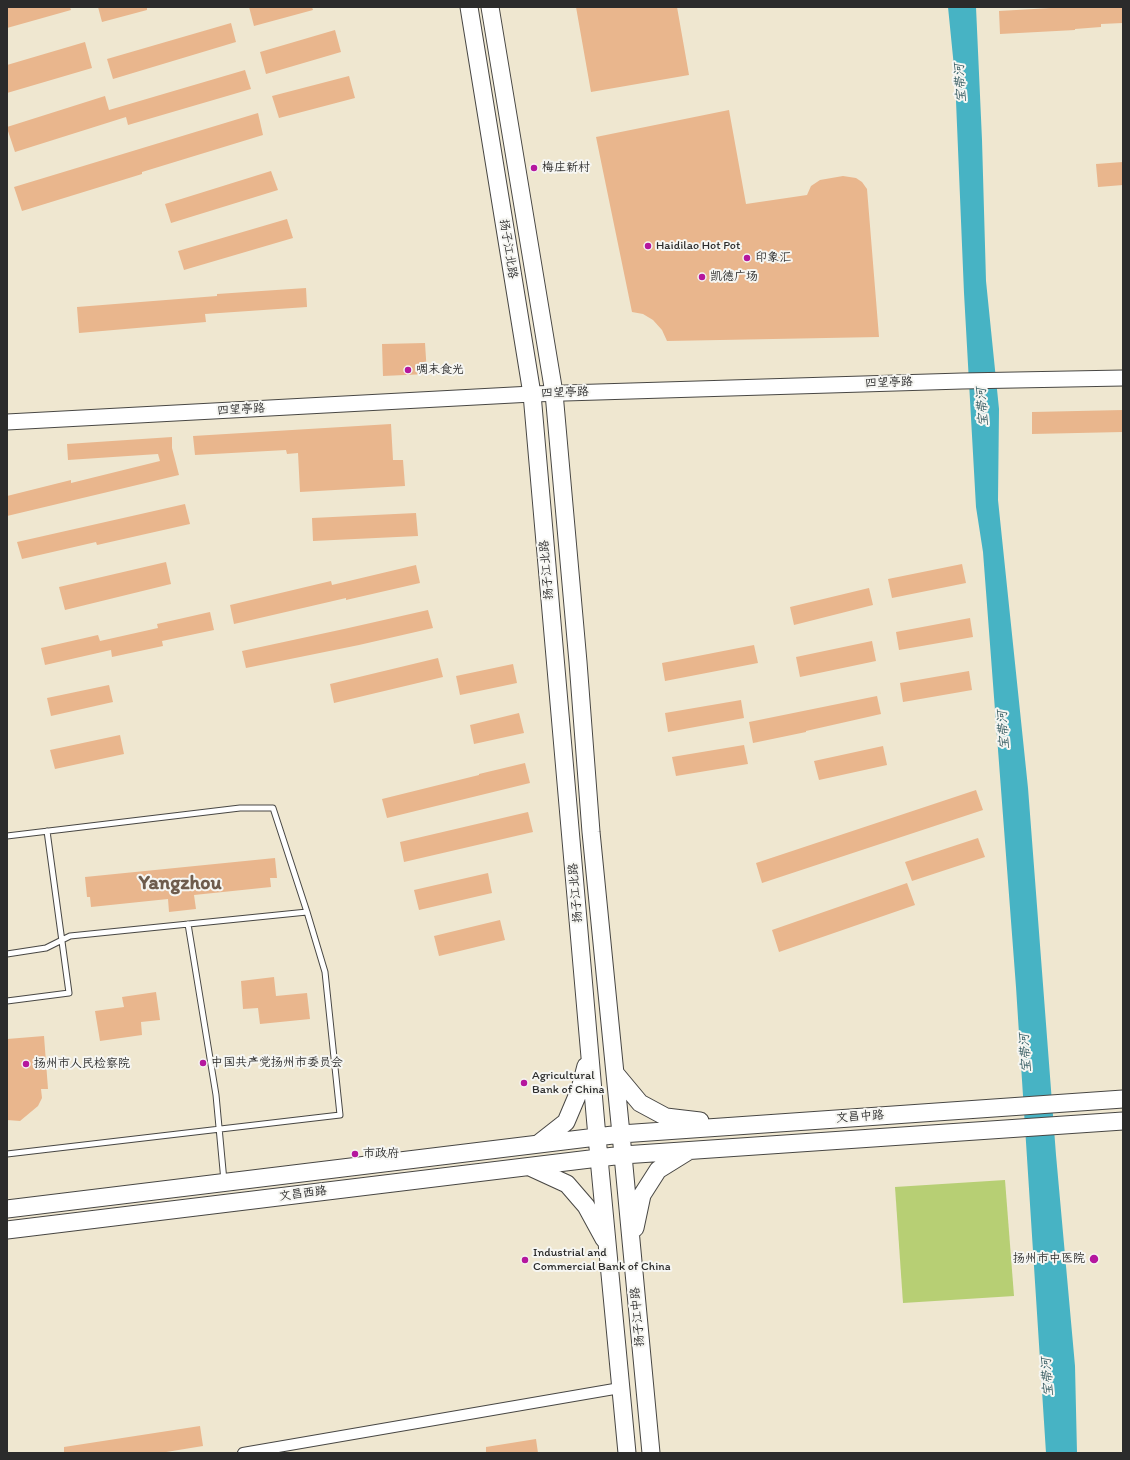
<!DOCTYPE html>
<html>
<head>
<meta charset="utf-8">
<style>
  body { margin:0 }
  #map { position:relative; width:1130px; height:1460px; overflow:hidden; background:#efe7d0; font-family:Itim,sans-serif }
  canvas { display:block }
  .frame { position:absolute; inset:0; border:8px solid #2b2b2b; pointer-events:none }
</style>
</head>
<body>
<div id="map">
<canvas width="1130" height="1460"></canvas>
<div class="frame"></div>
</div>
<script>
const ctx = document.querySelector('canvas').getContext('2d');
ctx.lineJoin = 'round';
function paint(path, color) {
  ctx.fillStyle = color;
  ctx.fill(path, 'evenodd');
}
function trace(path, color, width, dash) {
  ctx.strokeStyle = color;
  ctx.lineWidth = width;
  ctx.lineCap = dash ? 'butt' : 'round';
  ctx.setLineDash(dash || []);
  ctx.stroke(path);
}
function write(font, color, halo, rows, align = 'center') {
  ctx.font = font + ' Itim,"LXGW WenKai TC",sans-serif';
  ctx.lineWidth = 4;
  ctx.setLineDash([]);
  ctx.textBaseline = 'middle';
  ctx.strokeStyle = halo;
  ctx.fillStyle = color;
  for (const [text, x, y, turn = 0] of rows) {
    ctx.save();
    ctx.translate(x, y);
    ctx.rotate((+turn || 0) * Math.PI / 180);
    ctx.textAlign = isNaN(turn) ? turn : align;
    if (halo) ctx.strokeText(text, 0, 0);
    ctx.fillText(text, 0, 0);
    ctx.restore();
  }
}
paint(new Path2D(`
  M1005,1180L1014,1296L903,1303L895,1187Z`), '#b7cf74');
paint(new Path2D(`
  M948,7H976L982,140L986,281L999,409L998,500L1028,788L1056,1155L1075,1366L1077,1453H1046L1016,987L983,552L976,507L964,293L955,77Z`), '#47b3c4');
paint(new Path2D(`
  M7,7H70L71,10L7,28Z
  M98,7H147V10L102,22Z
  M249,7H312L313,10L254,26Z
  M576,7H677L689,75L591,92Z
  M1068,7H1123V23L1101,24V27L1075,29V30L1000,34L999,11Z
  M231,23L236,42L113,79L107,59Z
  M335,30L341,52L266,74L260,52Z
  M85,42L92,68L7,93V65Z
  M245,70L251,89L128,125L126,117L15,152L7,128V127L105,96L109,110Z
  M349,76L355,98L279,118L272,96Z
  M729,110L746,204L807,195L811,186L820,180L843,176L856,178L862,182L867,189L879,337L667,341L662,330L653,320L643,314L632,312L596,137Z
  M258,113L263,135L142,172V174L22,211L14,187Z
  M1123,162V185L1098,187L1096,164Z
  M271,171L278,190L171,223L165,204Z
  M287,219L293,238L184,270L178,251Z
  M306,288L307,307L205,314L206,322L79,333L77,307L217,296V294Z
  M425,343L427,374L383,376L382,344Z
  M1123,410V432L1032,434V412Z
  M391,424L393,460H403L405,486L300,492L298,453L287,454L286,450L195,455L193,436Z
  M172,437V448L179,475L7,516V496L71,480V483L160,461L158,454L68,460L67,444Z
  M185,504L190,524L97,545L96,542L22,559L17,542Z
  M416,513L418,536L313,541L312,518Z
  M166,562L171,584L65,610L59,587Z
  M962,564L966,583L892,598L888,579Z
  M416,565L420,583L346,600V598L234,624L230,605L331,581L332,585Z
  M869,588L873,605L794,625L790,607Z
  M428,610L433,628L359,645L246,668L242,651L344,629Z
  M210,612L214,630L162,641L163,646L112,657L111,650L45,665L41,648L98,635L100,641L158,628L157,624Z
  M970,618L973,637L899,650L896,632Z
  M872,641L876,661L800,677L796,657Z
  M754,645L758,663L665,681L662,663Z
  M438,658L443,677L334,703L330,684Z
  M513,664L517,683L460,695L456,676Z
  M969,671L972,690L903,702L900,683Z
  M109,685L113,702L51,716L47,698Z
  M877,696L881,714L806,731V732L753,743L749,722Z
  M741,700L744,718L668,732L665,713Z
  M519,713L524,733L474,744L470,725Z
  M120,735L124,754L55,769L50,750Z
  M744,745L748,764L676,776L672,757Z
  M883,746L887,765L819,780L814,761Z
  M525,763L530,783L387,818L382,799L479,775V774Z
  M976,790L983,810L762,883L756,863Z
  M528,812L533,832L404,862L400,842Z
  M978,838L985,857L912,881L905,862Z
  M275,858L277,878H270L271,887L194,895L196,909L169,912L168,899L91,907L90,897H87L85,877Z
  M488,873L492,893L419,910L414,890Z
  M907,883L915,905L779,952L772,930Z
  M500,920L505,940L439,956L434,936Z
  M274,977L276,996L307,993L310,1019L260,1024L258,1008L243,1009L241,981Z
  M156,992L160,1020L141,1022L142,1035L100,1041L95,1011L124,1007L122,997Z
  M44,1036L48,1089H41L42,1098L38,1106L20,1121L7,1120V1039Z
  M200,1426L203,1446L160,1453H64V1447Z
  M536,1439L538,1453H486V1447Z`), '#e9b68d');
const lane = new Path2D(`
  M7,836L240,808H273L307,912L325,972L340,1115L7,1154
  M188,924L216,1095L224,1181
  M7,954L46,948L70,936L307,912
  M7,1001L69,993L47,831`);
const street = new Path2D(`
  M243,1453L620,1388`);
const secondary = new Path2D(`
  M7,422L532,394L962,381L1123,378`);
const primary = new Path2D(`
  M469,7L532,394L597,1137L627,1453
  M490,7L554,393L578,662L591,832L621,1134L651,1453
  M615,1073L640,1103L666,1117L700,1121
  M538,1144L566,1122L580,1089L586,1066
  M530,1167L567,1184L586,1206L604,1239
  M7,1209L621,1134L1123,1099
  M635,1228L642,1195L658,1170L687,1152
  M7,1230L623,1155L1123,1121`);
trace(lane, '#484744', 7);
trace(street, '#484744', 12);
trace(secondary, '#484744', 17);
trace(primary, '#484744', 19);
trace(lane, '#fff', 5);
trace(street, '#fff', 10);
trace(secondary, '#fff', 15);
trace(primary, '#fff', 17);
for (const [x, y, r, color] of [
  [534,168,4,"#b5179e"],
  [648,246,4,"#b5179e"],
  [747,258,4,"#b5179e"],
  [702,277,4,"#b5179e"],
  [408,370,4,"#b5179e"],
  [203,1063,4,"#b5179e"],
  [26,1064,4,"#b5179e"],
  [524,1083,4,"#b5179e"],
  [355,1154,4,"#b5179e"],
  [1094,1259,5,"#b5179e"],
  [525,1260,4,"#b5179e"]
]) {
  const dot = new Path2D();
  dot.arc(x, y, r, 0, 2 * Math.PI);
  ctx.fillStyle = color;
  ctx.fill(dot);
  trace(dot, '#f6f6f2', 1.5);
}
write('12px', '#2b2b2b', '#f6f6f2', [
  ["梅庄新村",542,168],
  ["Haidilao Hot Pot",656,246],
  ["印象汇",755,258],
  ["凯德广场",710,277],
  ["啁末食光",416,370],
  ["中国共产党扬州市委员会",211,1063],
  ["扬州市人民检察院",34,1064],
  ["Agricultural",532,1076],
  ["Bank of China",532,1090],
  ["市政府",363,1154],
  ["Industrial and",533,1253],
  ["Commercial Bank of China",533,1267],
  ["扬州市中医院",1085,1259,"right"]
], 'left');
write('12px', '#2b2b2b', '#f6f6f2', [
  ["扬子江北路",508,249,81],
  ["四望亭路",889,383,-2],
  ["四望亭路",565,393,-2],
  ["四望亭路",241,410,-3],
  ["扬子江北路",547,570,-95],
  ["扬子江北路",576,893,-95],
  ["文昌中路",860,1117,-4],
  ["文昌西路",303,1194,-7],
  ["扬子江中路",638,1317,-95]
]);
write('italic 13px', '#355b61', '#f6f6f2', [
  ["宝带河",961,83,-94],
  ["宝带河",983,407,-94],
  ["宝带河",1004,730,-94],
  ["宝带河",1026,1053,-94],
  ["宝带河",1048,1377,-94]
]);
write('bold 20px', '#6e5c4d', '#f6f6f2', [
  ["Yangzhou",180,884]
]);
</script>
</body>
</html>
